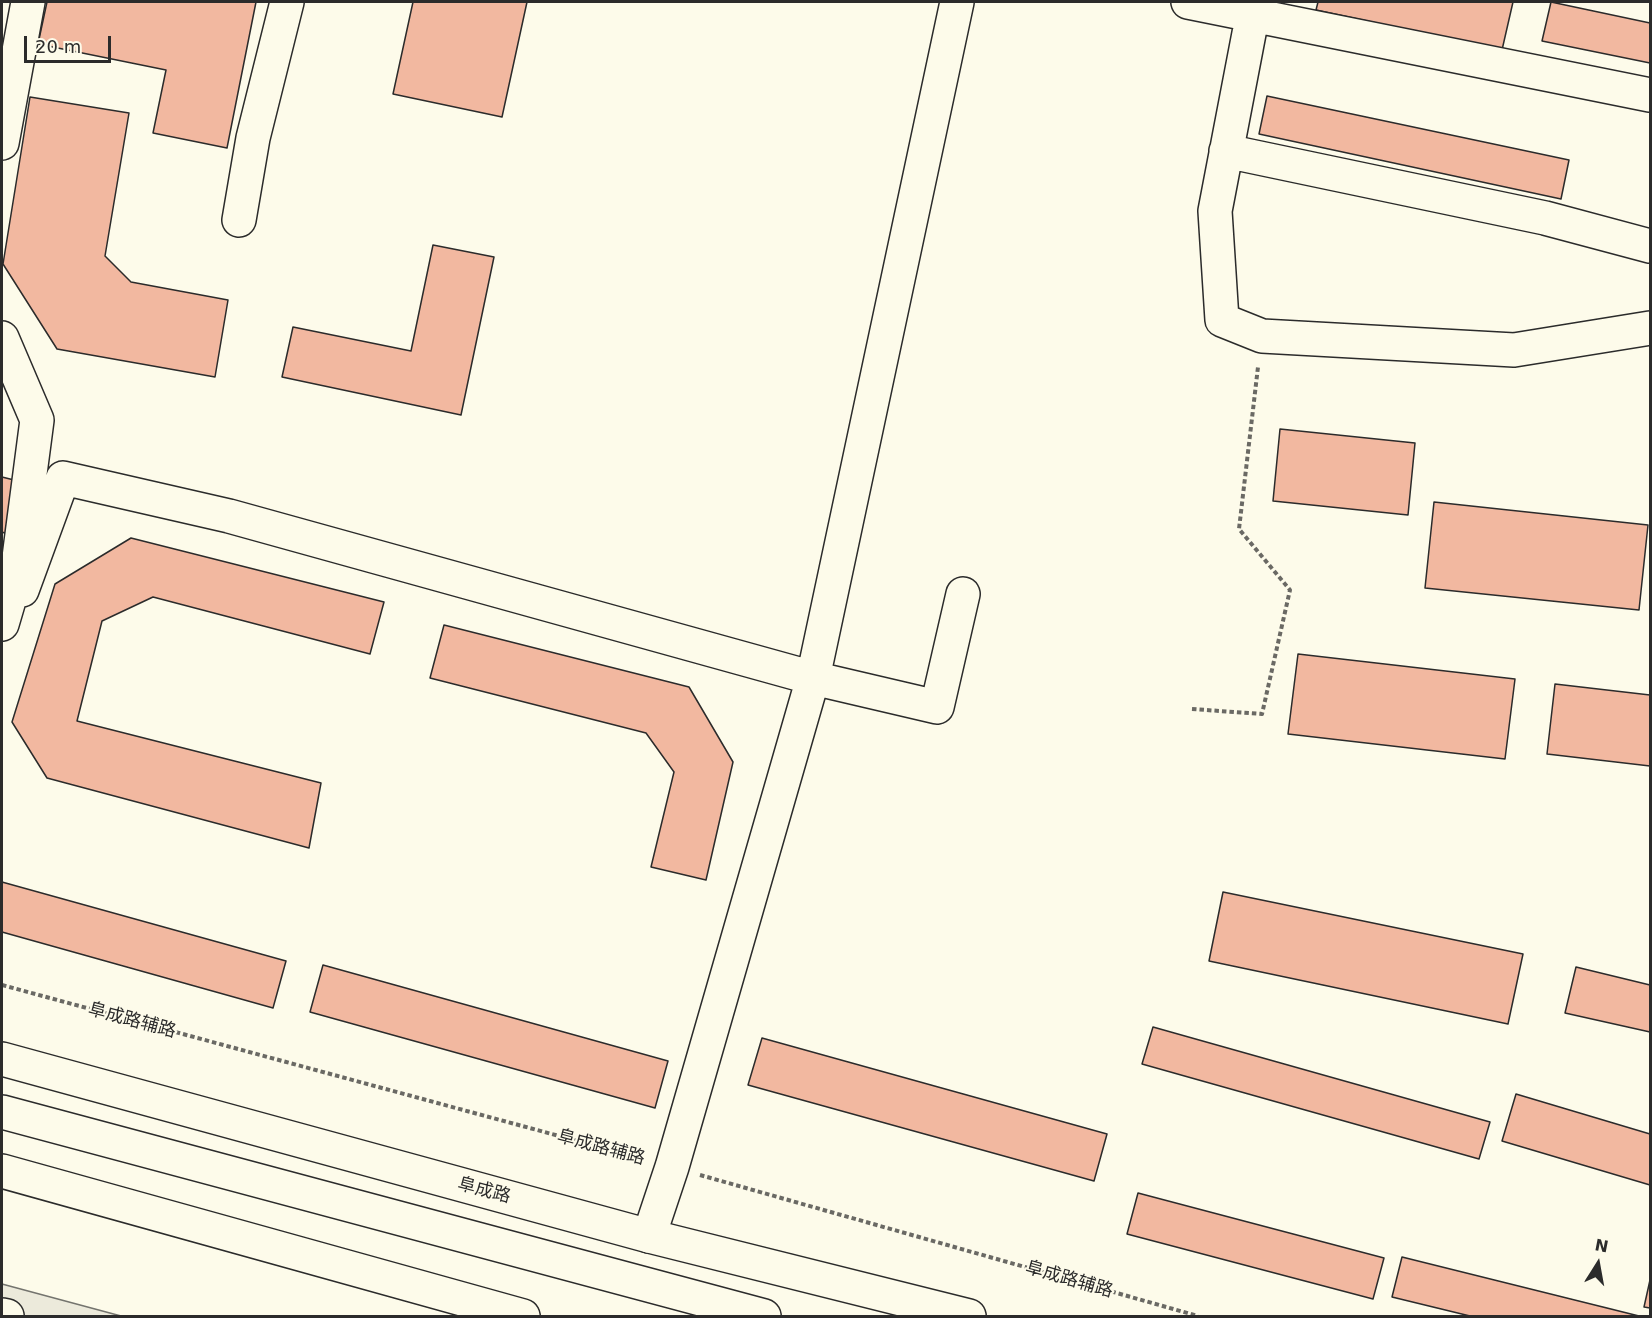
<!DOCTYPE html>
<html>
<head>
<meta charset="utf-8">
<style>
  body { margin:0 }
  #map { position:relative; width:1652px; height:1318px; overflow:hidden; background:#fdfbea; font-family:"DejaVu Sans",sans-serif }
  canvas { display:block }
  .frame { position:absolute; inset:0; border:3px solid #2b2b2b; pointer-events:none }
  .north { position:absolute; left:1568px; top:1234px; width:60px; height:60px; -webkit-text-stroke:4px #fdfbea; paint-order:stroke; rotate:11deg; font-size:16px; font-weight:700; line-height:24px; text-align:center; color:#2b2b2b }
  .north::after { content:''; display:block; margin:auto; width:21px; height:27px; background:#2b2b2b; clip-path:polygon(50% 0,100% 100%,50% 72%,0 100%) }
  .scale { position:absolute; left:24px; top:36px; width:87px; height:27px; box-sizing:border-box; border:3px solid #2b2b2b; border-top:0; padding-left:8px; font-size:18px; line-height:21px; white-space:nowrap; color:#2b2b2b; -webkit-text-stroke:4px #fdfbea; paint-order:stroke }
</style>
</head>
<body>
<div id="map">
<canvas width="1652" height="1318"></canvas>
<div class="frame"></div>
<div class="north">N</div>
<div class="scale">20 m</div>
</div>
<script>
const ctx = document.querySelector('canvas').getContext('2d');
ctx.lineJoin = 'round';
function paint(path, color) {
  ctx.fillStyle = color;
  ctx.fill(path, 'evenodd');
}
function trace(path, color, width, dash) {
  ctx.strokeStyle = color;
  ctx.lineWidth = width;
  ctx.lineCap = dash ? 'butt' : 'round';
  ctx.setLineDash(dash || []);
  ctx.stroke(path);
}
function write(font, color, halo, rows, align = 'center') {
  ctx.font = font + ' "DejaVu Sans","Noto Sans SC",sans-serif';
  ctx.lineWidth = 4.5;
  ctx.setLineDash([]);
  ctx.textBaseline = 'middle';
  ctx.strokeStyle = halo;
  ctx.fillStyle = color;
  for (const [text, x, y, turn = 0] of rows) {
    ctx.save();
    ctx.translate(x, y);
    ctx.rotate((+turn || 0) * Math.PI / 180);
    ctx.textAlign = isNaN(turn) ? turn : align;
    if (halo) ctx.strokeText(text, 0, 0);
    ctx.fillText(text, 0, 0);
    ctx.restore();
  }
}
const parking = new Path2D(`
  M2,1284L121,1316H9L2,1314Z`);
paint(parking, '#eceadb');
trace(parking, '#74746e', 1.5);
const building = new Path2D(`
  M47,2H256L227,148L153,133L166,70L38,44Z
  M413,2H527L502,117L393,94Z
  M1318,2H1513L1502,50L1316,10Z
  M1551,2L1650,23V63L1542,41Z
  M1267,96L1569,160L1561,199L1259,134Z
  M30,97L129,113L105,256L131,282L228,300L215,377L57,349L3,264Z
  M433,245L494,257L461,415L282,377L293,327L411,351Z
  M1280,429L1415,443L1408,515L1273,501Z
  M2,477L22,482L7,534L2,532Z
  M1434,502L1648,525L1639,610L1425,588Z
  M131,538L384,602L370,654L153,597L102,621L77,721L321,783L309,848L47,778L12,722L55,584Z
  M444,625L689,687L733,762L706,880L651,867L674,772L646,733L430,678Z
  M1298,654L1515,679L1505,759L1288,734Z
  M1555,684L1650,695V766L1547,754Z
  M2,882L286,961L273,1008L2,932Z
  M1223,892L1523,954L1508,1024L1209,961Z
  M323,965L668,1061L655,1108L310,1012Z
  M1576,967L1650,985V1032L1565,1013Z
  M1153,1027L1490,1122L1479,1159L1142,1064Z
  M762,1038L1107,1134L1094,1181L748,1085Z
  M1516,1094L1650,1134V1185L1502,1141Z
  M1138,1193L1384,1258L1373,1299L1127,1234Z
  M1402,1257L1639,1316H1470L1392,1297Z
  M1650,1280V1308L1644,1307Z`);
paint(building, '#f2b8a0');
trace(building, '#2b2b2b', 1.5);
const minor = new Path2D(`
  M1188,2L1650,95
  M1255,2L1215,211L1222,320L1262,336L1514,350L1650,328
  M2,143L28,2
  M1226,151L1545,218L1650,246
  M239,220L253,138L287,2
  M2,338L37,420L17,573L2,624
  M22,590L63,478L229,516L813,678L937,707L963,594
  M2,1171L523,1316
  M649,1236L672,1167L813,678L957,2
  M2,1315L7,1316`);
const highway = new Path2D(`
  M2,1059L649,1236L969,1316
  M2,1112L764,1316`);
trace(minor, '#2b2b2b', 36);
trace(highway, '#2b2b2b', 36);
trace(new Path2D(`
  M1192,709L1262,714L1290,590L1239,529L1258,367
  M2,985L644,1159
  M700,1175L1198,1316`), '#6a6964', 4, [4.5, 3]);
trace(minor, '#fdfbea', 33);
trace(highway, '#fdfbea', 33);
write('18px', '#2b2b2b', '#fdfbea', [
  ["阜成路辅路",132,1021,15],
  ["阜成路辅路",601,1148,15],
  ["阜成路",484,1191,15],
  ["阜成路辅路",1069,1280,16]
]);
</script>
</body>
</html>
